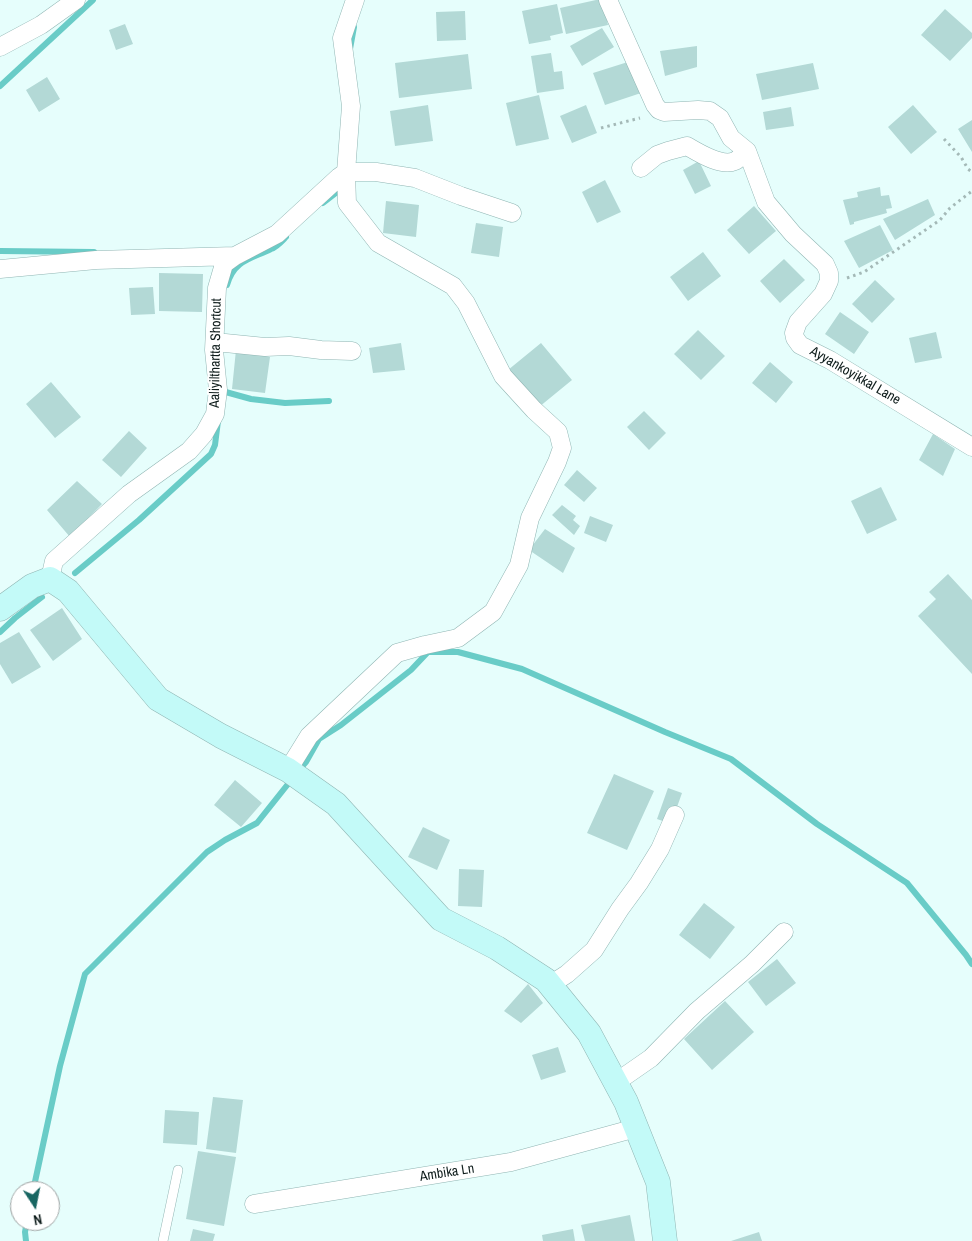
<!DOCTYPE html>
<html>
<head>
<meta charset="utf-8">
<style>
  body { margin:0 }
  #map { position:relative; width:972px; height:1241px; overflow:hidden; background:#e6fefc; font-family:"Archivo Narrow",sans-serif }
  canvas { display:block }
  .north { position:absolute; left:10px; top:1181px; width:50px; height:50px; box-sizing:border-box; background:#fff; border:1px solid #9fa4a4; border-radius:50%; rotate:169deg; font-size:14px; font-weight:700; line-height:20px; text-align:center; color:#0e1c1b }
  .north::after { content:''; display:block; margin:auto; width:18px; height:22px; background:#186662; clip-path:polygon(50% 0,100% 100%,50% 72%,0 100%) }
</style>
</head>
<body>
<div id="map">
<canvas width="972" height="1241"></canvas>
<div class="north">N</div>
</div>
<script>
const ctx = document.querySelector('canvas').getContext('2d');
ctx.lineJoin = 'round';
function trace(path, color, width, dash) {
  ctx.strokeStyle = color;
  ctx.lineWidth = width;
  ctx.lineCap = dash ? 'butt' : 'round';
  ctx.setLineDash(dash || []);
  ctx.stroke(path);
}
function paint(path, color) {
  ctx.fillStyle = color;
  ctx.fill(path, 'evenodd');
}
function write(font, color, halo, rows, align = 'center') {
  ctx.font = font + ' "Archivo Narrow",sans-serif';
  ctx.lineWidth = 4;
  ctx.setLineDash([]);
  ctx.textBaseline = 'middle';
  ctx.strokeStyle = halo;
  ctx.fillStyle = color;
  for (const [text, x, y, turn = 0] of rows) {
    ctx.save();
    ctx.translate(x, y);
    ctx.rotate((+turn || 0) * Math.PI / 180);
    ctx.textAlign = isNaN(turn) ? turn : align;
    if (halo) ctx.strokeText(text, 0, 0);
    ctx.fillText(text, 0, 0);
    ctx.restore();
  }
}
trace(new Path2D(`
  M350,49L354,27
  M0,86L93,0
  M323,203L345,186
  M0,251L94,252
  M227,285C234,260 251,259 271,249C277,247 282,241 286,237
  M222,391L251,399L285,403L329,401
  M75,573L139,520L211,454L215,445L218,421
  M0,632L15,618L42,597
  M298,771L306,762L319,739L341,725L411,670L428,652H458L522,669L665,732L731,759L817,824L907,883L966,955L972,964
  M33,1191L60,1066L85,974L207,852L225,840L257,823L292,779
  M26,1241L25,1232L27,1221`), '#69ccc7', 6);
paint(new Path2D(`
  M596,0H602L608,25L566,34L560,8Z
  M557,4L563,33L550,36L551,40L529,44L522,11Z
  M945,9L972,33V38L950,61L921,35Z
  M465,11L466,40L437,41L436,12Z
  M125,24L133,44L116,50L109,30Z
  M602,28L614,47L582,66L570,46Z
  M697,46V67L665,76L660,51Z
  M551,53L554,72L562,71L564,89L537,93L531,56Z
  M468,54L472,89L399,98L395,63Z
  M631,61L644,92L605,105L593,73Z
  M813,63L819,89L762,100L756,74Z
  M47,77L60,99L39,112L26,90Z
  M539,95L549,139L516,146L506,103Z
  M428,105L433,141L395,146L390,111Z
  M586,105L597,133L572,143L560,116Z
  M913,105L937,132L911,154L888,127Z
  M791,107L794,126L766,130L763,112Z
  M972,120V152L958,129Z
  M699,161L711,186L695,194L683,170Z
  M605,180L621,212L597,223L582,192Z
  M880,187L881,196L889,195L892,208L886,209L887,213L854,222V224L850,225L843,200L858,197L857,192Z
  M928,199L935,215L895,240L883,219Z
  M386,201L419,205L416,237L383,233Z
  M754,206L776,231L749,254L727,230Z
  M476,223L503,227L499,257L471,253Z
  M880,225L893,250L859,268L844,241Z
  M703,252L721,276L688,301L670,277Z
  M784,259L805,280L780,303L760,281Z
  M159,273L203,274L202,312L159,311Z
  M875,280L895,299L872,323L852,304Z
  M153,287L155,314L131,315L129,288Z
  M840,312L869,332L854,354L825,334Z
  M698,330L725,356L701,380L674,354Z
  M936,332L942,358L915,363L909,338Z
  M401,343L405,370L373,373L369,348Z
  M541,343L572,380L539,407L508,370Z
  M236,350L270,357L265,393L232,389Z
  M770,362L793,382L776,403L752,383Z
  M51,382L81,417L55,438L26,404Z
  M644,411L666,433L649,450L627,427Z
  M129,431L147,448L121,477L102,460Z
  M933,434L955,449L943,476L919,460Z
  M577,470L597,488L584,502L564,485Z
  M77,481L102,504L70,537L47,510Z
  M881,487L897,520L867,534L851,501Z
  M562,505L576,516L573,520L580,526L574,535L552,515Z
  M590,516L613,525L606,542L584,533Z
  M545,529L575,548L563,573L529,550Z
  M948,574L972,600V674L918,616L936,599L929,592Z
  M62,608L82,639L53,661L30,630Z
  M19,632L41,667L12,684L0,664V643Z
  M614,774L654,791L627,850L587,833Z
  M235,780L262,803L241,827L214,805Z
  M668,788L682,793L671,824L657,819Z
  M423,827L450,840L437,870L408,857Z
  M459,869L484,870L482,907L458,906Z
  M704,903L735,927L710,959L679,935Z
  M777,959L796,983L766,1006L748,982Z
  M528,984L543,1003L521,1023L504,1011Z
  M725,1001L754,1032L712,1070L684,1039Z
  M558,1047L566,1072L541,1080L532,1055Z
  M213,1097L243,1100L236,1153L206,1149Z
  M165,1110L199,1112L197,1145L163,1143Z
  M198,1151L236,1157L224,1226L186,1219Z
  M630,1215L635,1241H585L581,1225Z
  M193,1229L215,1234L213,1241H190Z
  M573,1229L575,1241H543L542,1235Z
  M759,1232L762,1241H731Z`), '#b3d9d6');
const lane = new Path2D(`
  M163,1241L178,1170`);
const street = new Path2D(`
  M608,0L655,105L659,110L664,112L698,110L710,111L720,118L731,138L747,151L766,202L793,234L825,264L829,273V281L823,294L798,322L794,333L795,338L800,345L830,360L972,447
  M0,47L41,25L76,0
  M641,168L657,155L668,151L687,146C699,153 721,167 735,161C739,159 743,154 747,151
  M0,269L96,260L235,256
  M215,342L265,347L289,346L321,350L352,351
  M50,579L54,561L129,494L189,451L204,434L215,414L218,390L214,350L217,288L224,264L235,256L277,234L339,177L346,172L351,106L342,38L355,0
  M288,770L309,736L397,653L425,645L458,638L493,612L519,565L530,518L557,462L562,448L558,432L534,410L503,376L466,303L453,286L378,243L347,203L346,172H376L415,178L461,196L512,213
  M550,985L567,974L594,950L620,909L639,883L660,849L675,815
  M615,1083L651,1058L697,1011L752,964L784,932
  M254,1204L511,1162L636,1128`);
const secondary = new Path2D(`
  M0,609L32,586L50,579L68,591L158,699L221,736L288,770L336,804L441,919L497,948L546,980L589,1033L626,1102L658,1182L665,1241`);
trace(lane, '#90b5b3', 10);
trace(street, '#90b5b3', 19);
trace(secondary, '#90b5b3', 25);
trace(new Path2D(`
  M601,128L640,118
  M944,139L961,157L968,169L972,172
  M847,278L864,272L940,220L950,208L972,191`), '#a4b9b7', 3, [2.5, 4]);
trace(lane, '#fff', 9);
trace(street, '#fff', 18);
trace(secondary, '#c3faf8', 24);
write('14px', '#0e1c1b', '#fff', [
  ["Aaliyilthartta Shortcut",216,353,-89],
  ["Ayyankoyikkal Lane",855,376,30],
  ["Ambika Ln",447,1173,-9]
]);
</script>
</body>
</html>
